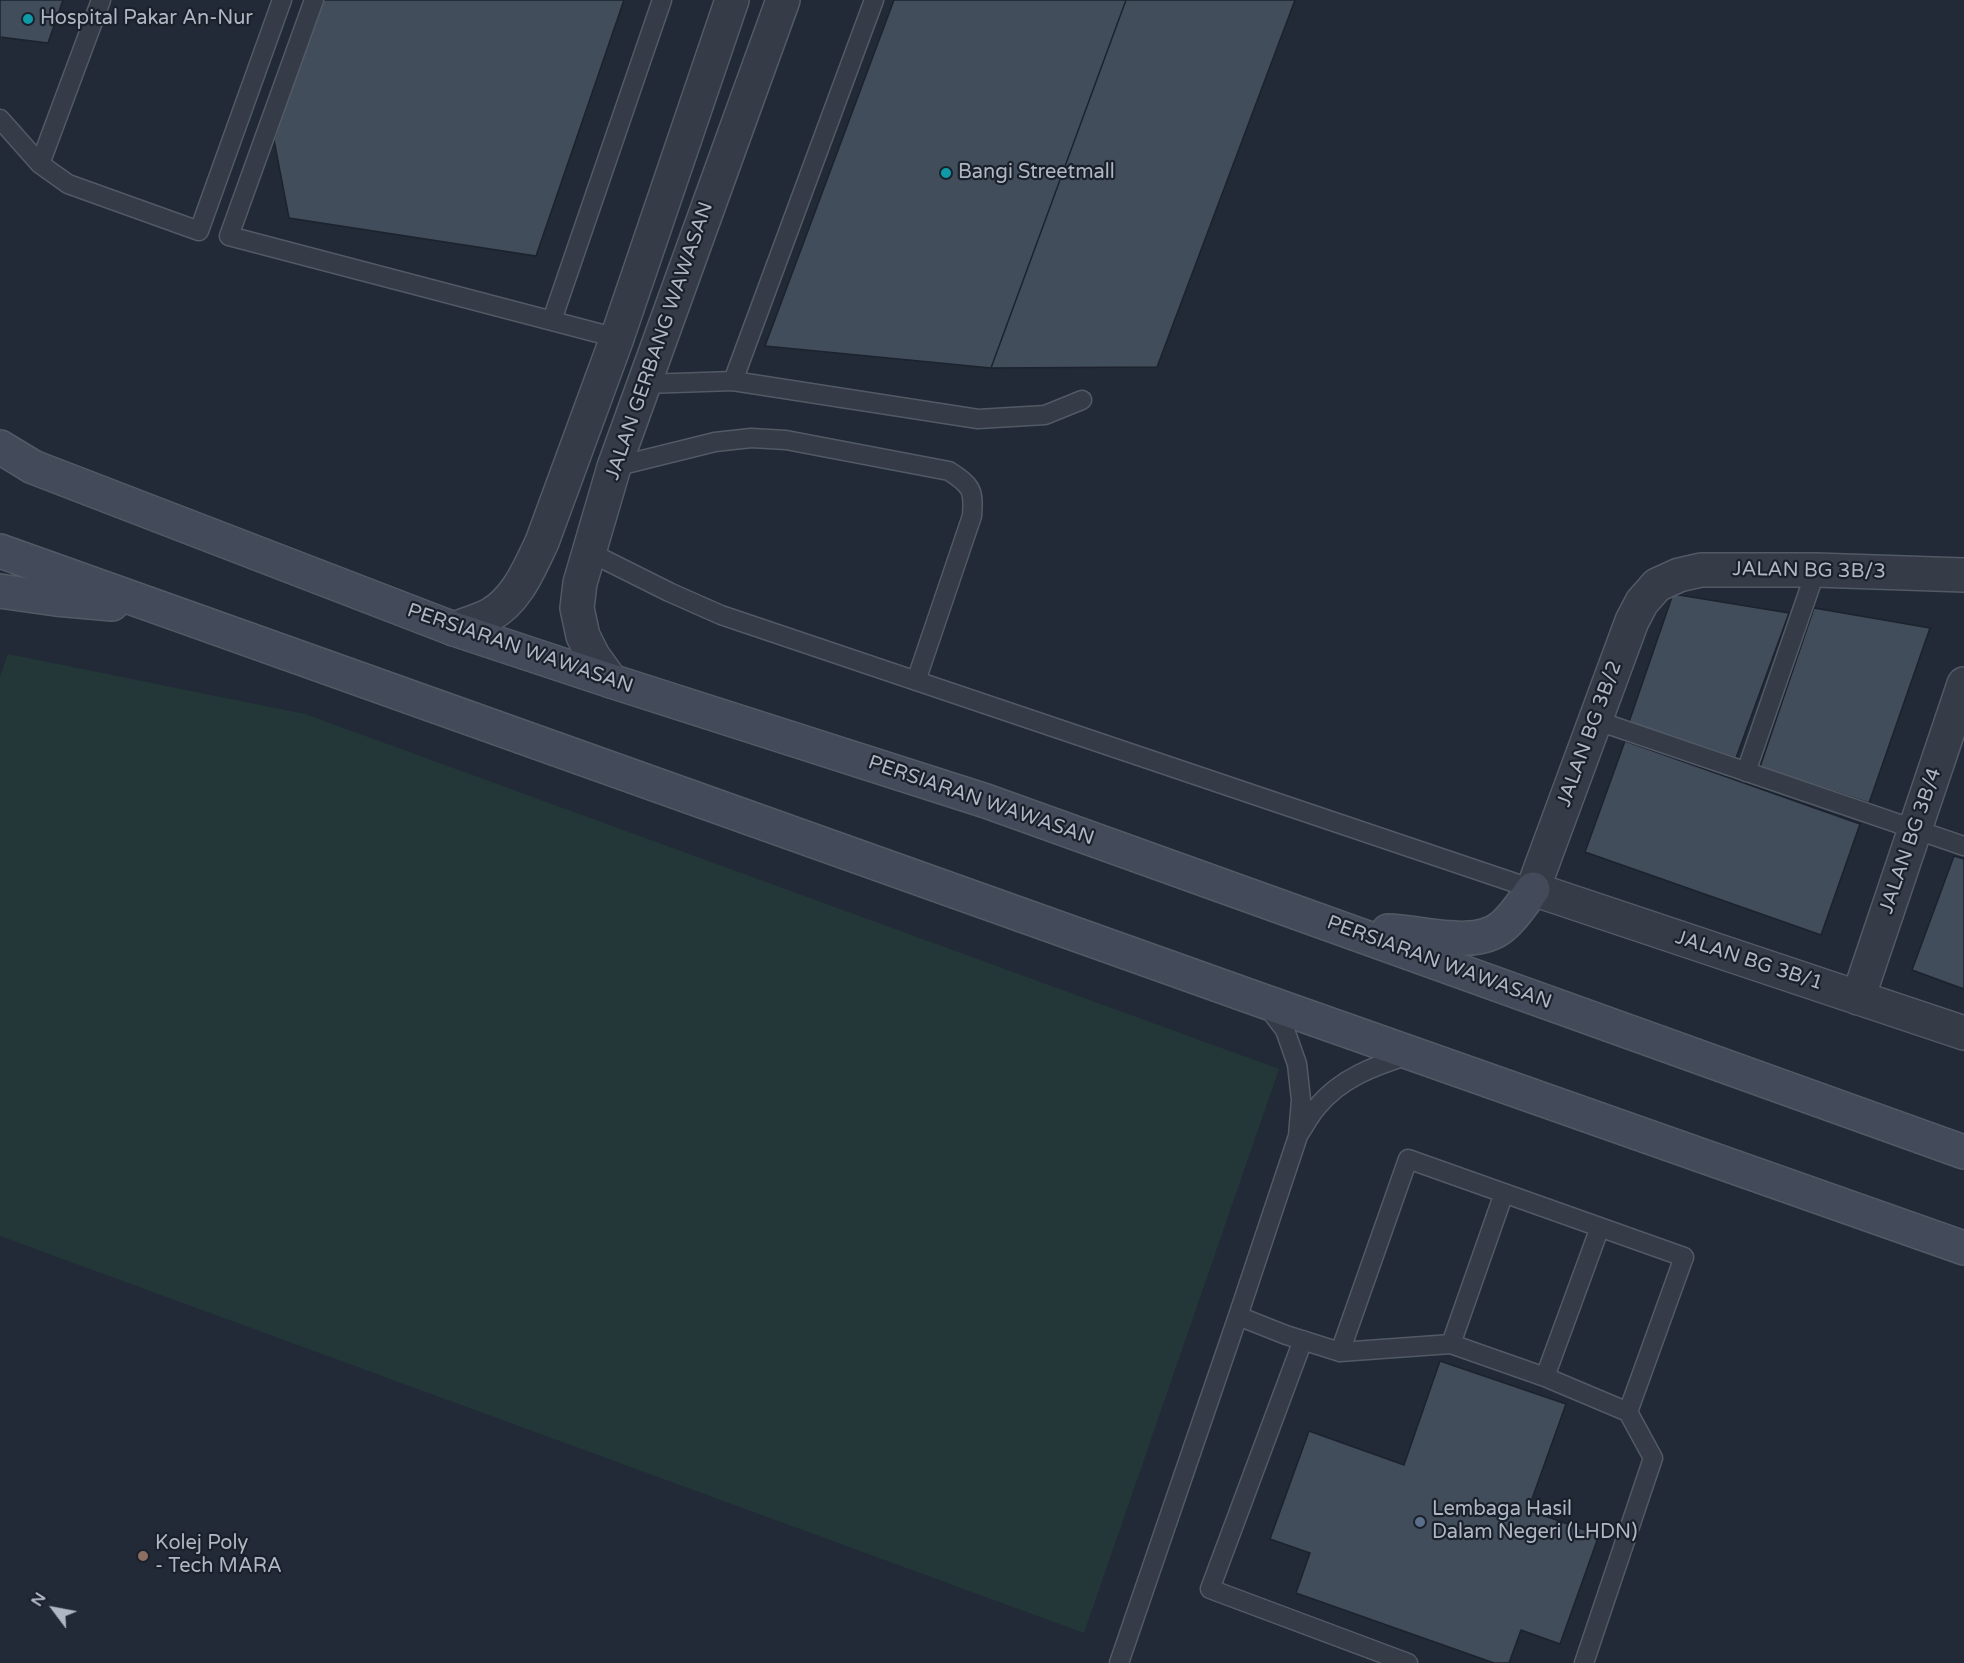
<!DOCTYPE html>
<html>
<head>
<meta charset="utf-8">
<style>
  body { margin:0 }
  #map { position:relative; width:1964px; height:1663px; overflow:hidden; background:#212a36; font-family:"Varela Round",sans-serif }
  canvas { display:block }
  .north { position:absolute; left:24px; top:1579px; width:60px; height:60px; -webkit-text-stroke:4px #1a212b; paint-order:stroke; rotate:302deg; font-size:16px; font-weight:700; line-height:24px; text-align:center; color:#afb7c4 }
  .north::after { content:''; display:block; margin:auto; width:21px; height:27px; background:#afb7c4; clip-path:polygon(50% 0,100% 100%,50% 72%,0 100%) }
</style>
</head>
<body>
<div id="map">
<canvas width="1964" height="1663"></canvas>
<div class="north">N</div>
</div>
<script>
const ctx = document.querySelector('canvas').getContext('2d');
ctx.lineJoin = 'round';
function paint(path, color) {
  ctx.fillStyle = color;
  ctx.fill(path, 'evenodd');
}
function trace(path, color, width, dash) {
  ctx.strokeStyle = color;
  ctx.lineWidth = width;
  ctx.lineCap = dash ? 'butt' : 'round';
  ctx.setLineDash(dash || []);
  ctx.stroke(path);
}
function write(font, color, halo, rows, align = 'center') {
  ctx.font = font + ' "Varela Round",sans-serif';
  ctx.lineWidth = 4.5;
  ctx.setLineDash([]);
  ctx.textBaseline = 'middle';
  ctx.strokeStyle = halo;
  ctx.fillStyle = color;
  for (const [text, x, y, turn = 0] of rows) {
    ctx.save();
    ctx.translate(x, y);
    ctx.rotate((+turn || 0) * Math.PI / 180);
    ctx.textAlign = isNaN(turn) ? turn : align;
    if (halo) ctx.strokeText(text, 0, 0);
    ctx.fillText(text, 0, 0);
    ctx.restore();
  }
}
paint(new Path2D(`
  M8,654L305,714L1279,1069L1084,1633L0,1236V677Z`), '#243738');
const building = new Path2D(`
  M0,0H63L48,43L0,37Z
  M321,0H624L536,256L289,218L274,140Z
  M894,0H1126L991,368L765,346Z
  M1126,0H1295L1157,367L991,368Z
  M1673,594L1789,613L1736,758L1629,722Z
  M1814,608L1930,628L1869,803L1760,767Z
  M1625,741L1860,824L1821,935L1585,852Z
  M1954,856L1964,859V989L1912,970Z
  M1440,1361L1566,1404L1528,1510L1599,1535L1560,1644L1521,1630L1509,1663H1494L1296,1593L1310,1553L1270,1539L1309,1431L1404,1465Z`);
paint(building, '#424d5b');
trace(building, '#1c232e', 1.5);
const service = new Path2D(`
  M314,0L229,236L617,338
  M0,119L40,164L68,184L199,231L282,0
  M40,164L101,0
  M552,320L662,0
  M733,381L874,0
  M645,384L733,381L978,419L1045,415L1082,400
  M614,467L715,442L751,438L786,440L949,471C972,486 974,490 972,516L916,681
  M589,552L669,592L721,615L1533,889
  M1595,720L1964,846
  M1746,772L1816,570
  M1299,1134C1305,1125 1310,1115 1317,1107C1341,1078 1374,1066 1409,1055
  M1238,1316L1286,1335L1340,1352L1451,1344L1545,1377L1628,1412L1653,1458L1584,1663
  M1303,1340L1210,1589L1408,1663
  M1451,1344L1504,1193
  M1340,1352L1408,1159L1684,1257L1628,1412
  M1545,1377L1600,1227
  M1119,1663L1238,1316L1298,1136L1301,1100L1297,1064L1285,1030L1266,1005`);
const minor = new Path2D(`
  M1964,575L1816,570H1701L1679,575L1657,585L1642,602L1632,621L1533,889L1964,1033
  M454,629C466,624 479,621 490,615C517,600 529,569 542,542L617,338L732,0
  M611,681L593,656L583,636L577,608L580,583L614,467L783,0
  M1858,998L1964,684`);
const secondary = new Path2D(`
  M0,447L33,467L454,629L611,681L986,801L1964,1152
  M0,551L1263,1001L1964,1248
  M0,591L56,599L112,604
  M1388,931C1422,932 1476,950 1503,926C1515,916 1524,901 1533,889`);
trace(service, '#525a65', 21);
trace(minor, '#525a65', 36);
trace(secondary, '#525a65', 36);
trace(service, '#353c47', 18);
trace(minor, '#353c47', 33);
trace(secondary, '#434b5a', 33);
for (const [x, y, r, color] of [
  [28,19,6,"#0f9aa8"],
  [946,173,6,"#0f9aa8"],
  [1420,1522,6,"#5c6f8a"],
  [143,1556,6,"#8d6e63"]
]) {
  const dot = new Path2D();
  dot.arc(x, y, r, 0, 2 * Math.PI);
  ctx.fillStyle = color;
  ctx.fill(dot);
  trace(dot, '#1a212b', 2);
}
write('20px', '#afb7c4', '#1a212b', [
  ["Hospital Pakar An-Nur",40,19],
  ["Bangi Streetmall",958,173],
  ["Lembaga Hasil",1432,1510],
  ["Dalam Negeri (LHDN)",1432,1533],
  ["Kolej Poly",155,1544],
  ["- Tech MARA",155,1567]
], 'left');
write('20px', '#afb7c4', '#1a212b', [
  ["JALAN GERBANG WAWASAN",660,341,-71],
  ["JALAN BG 3B/3",1809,571,1],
  ["PERSIARAN WAWASAN",520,649,19],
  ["JALAN BG 3B/2",1590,734,-70],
  ["PERSIARAN WAWASAN",981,801,19],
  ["JALAN BG 3B/4",1911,841,-71],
  ["JALAN BG 3B/1",1749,961,18],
  ["PERSIARAN WAWASAN",1439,963,20]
]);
</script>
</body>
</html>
